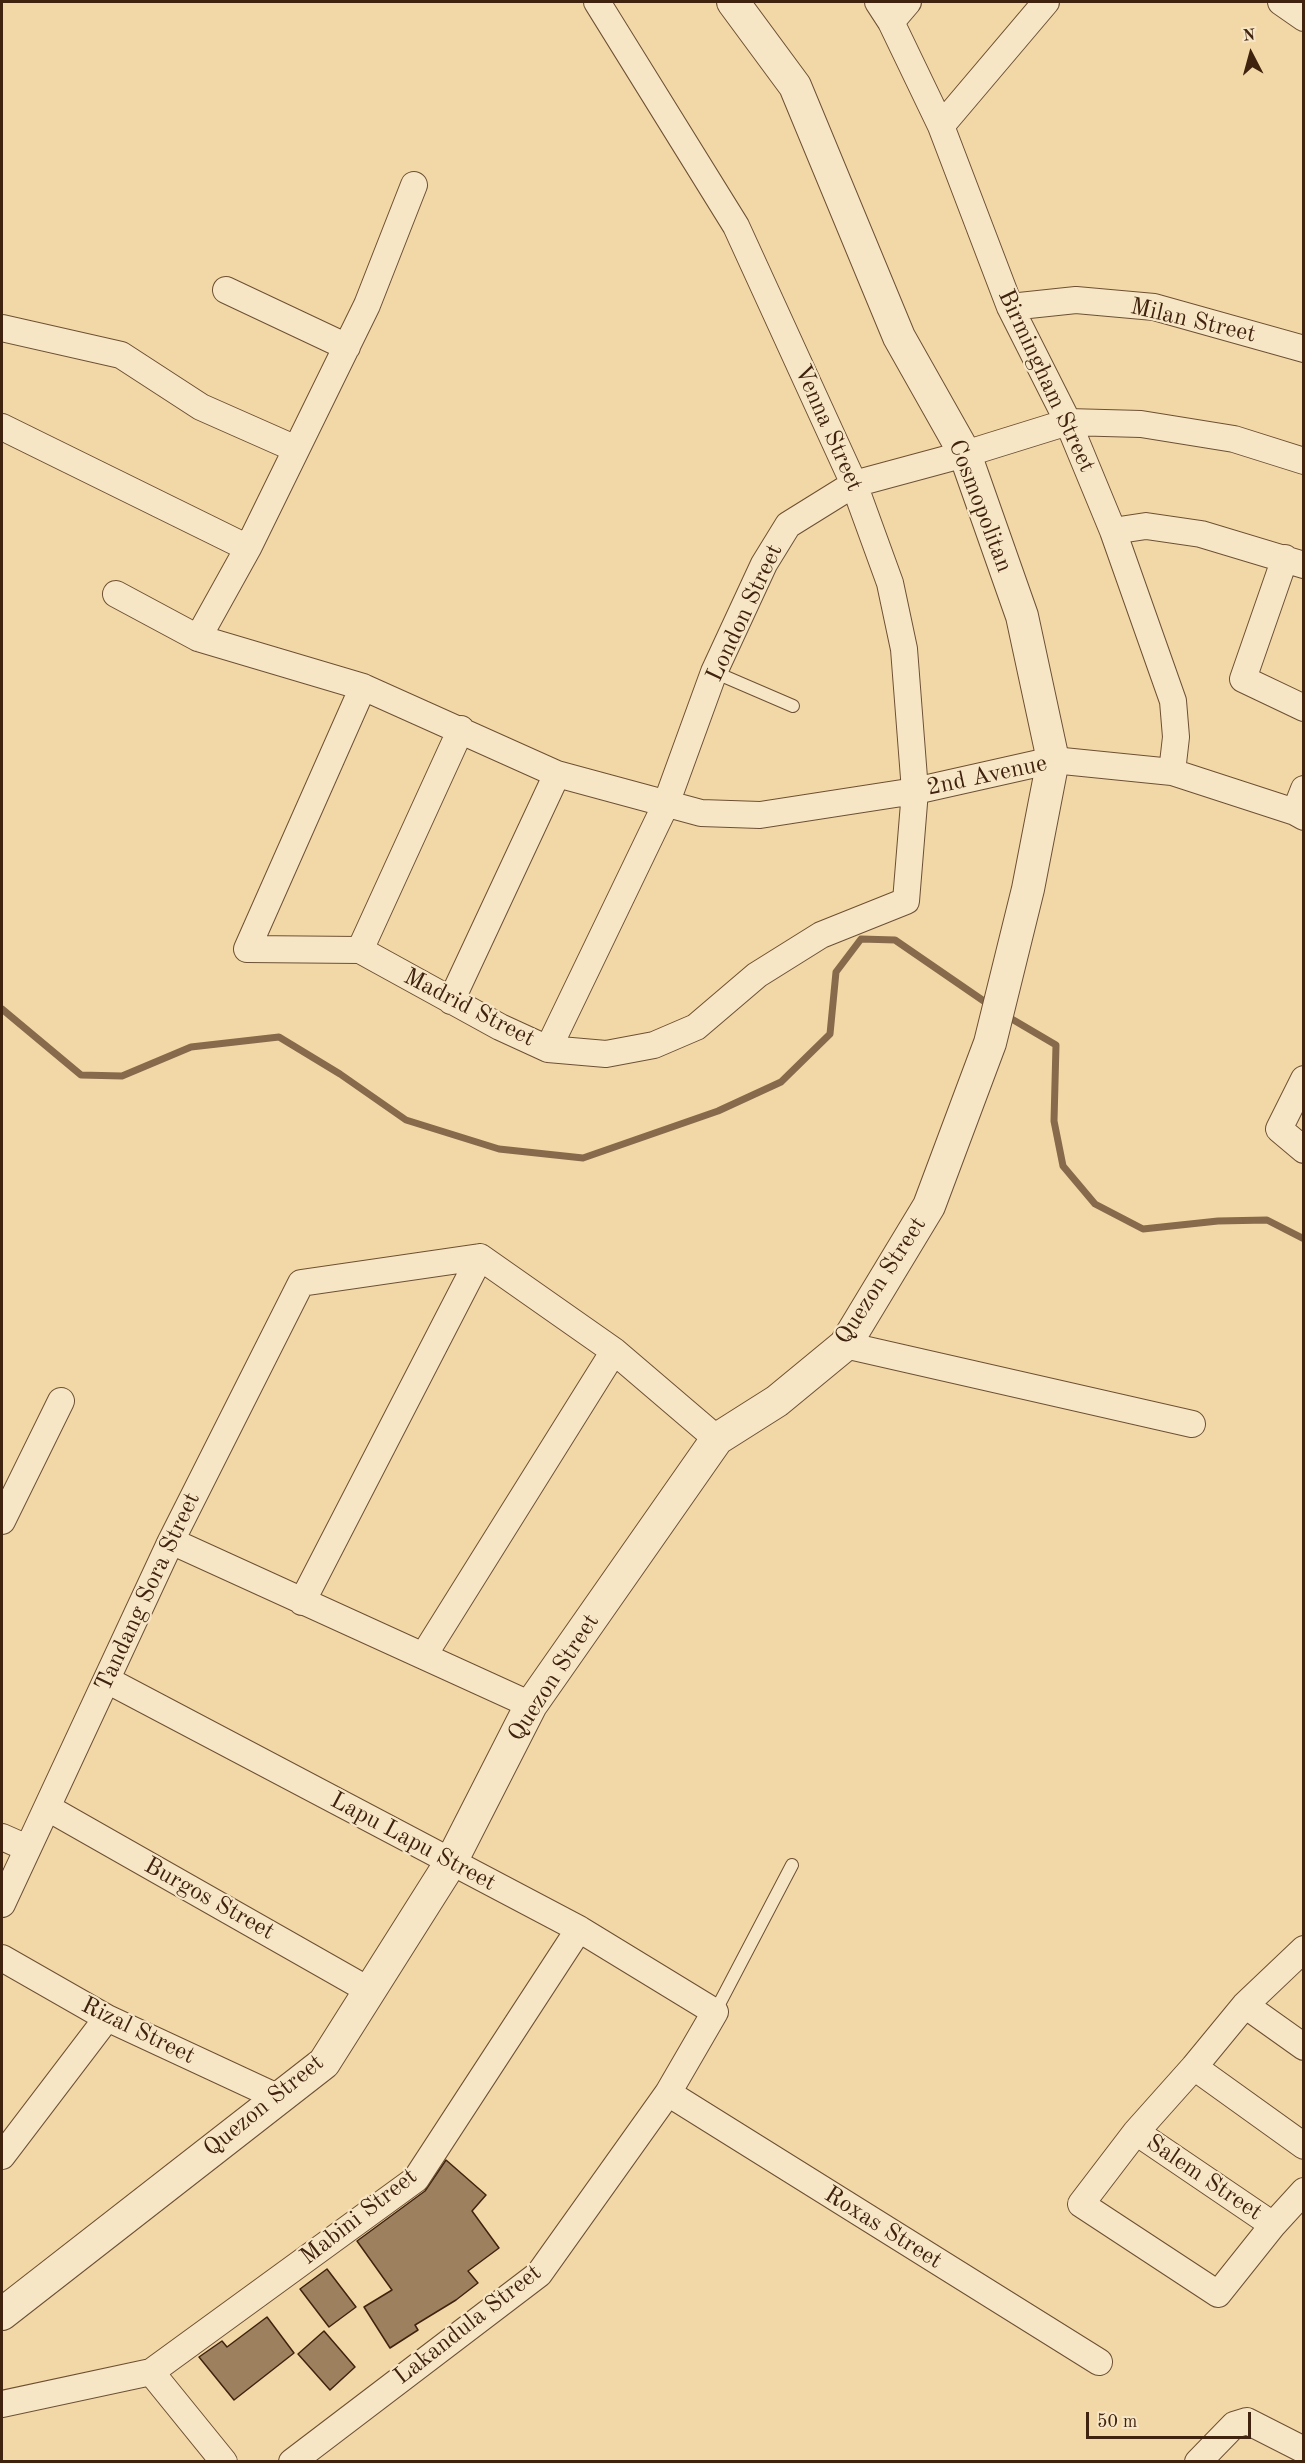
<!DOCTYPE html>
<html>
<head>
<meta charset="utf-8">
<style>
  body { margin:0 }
  #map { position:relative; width:1305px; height:2463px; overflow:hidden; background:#f3d8a7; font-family:"Old Standard TT",serif }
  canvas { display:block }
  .frame { position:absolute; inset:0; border:3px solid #40230e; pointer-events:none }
  .north { position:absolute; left:1221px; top:24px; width:60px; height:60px; -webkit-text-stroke:4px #f7e6c6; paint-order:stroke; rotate:354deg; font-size:16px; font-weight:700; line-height:24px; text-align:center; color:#40230e }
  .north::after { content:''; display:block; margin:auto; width:21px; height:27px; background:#40230e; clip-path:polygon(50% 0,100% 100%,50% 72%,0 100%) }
  .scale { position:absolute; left:1086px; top:2412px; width:165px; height:27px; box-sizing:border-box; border:3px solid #40230e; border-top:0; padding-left:8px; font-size:18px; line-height:21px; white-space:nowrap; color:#40230e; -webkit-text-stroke:4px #f7e6c6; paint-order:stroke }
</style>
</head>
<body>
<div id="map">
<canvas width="1305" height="2463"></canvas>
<div class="frame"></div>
<div class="north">N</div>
<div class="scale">50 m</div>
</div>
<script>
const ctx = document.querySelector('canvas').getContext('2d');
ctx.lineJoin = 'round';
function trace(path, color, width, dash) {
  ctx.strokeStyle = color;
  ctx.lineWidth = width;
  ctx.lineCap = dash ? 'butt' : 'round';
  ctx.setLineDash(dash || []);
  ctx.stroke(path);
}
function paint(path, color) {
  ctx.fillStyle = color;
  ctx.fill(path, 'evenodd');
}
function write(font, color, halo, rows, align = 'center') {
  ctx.font = font + ' "Old Standard TT",serif';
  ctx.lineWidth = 4.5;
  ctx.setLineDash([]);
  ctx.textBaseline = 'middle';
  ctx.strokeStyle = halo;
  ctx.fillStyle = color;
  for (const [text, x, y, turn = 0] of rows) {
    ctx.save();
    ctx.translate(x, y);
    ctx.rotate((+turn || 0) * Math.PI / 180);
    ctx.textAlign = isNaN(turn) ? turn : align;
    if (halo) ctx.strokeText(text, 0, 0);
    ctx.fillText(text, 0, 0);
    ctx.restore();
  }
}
trace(new Path2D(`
  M2,1009L81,1075L122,1076L191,1047L279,1037L340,1074L406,1120L499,1149L583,1158L718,1111L781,1082L830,1034L836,972L861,939L895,940L991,1006
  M1005,1015L1056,1045L1054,1121L1063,1166L1095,1204L1143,1229L1218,1221L1267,1220L1304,1239`), '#876a4b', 7);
const building = new Path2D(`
  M446,2160L486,2195L472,2211L499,2248L468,2271L478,2283L456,2300L415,2325L418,2330L390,2348L364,2307L392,2290L357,2241L425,2191Z
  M327,2269L356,2307L329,2327L300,2289Z
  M267,2317L294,2353L234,2400L199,2357L222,2341L227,2347Z
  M324,2331L355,2367L330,2390L298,2354Z`);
paint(building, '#9d815e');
trace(building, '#40230e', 1.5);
const service = new Path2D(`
  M714,672L793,706
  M715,2012L792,1865`);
const minor = new Path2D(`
  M878,2L891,22L941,126L1010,307L1068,422L1113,531L1173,701L1176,737L1172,772
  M1281,2L1304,18
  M891,22L908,2
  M941,126L1046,2
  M414,185L367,305L248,548L198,638L363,687L557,774L701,813L760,815L915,791L1053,760L1172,772L1295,812L1304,817
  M226,290L347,347
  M1010,307L1076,300L1154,307L1304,349
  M2,328L121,355L201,407L296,449
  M2,427L248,548
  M1113,531L1146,526L1201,534L1304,565
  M1285,558L1243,679L1304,708
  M116,594L198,638
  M363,687L247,949L360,950L500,1027L548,1049L606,1054L654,1045L696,1027L757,975L821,935L906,901L915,791L904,649L890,583L854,484L736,226L597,2
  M1295,812L1304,789
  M360,950L461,729
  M451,1001L557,774
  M548,1049L666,804L714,672L764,564L788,525L854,484L965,454L1068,422L1141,424L1234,439L1304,461
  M1304,1079L1279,1129L1304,1150
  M845,1345L1192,1424
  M2,1521L61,1401
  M171,1541L531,1705
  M302,1602L480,1257
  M424,1655L614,1351
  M107,1680L579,1929L715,2012L668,2093L539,2274L292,2462
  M48,1808L370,1991
  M2,1837L27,1848
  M2,1904L171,1541L301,1283L480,1257L614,1351L717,1439
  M1304,1949L1245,2005L1194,2067L1136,2132L1081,2204L1218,2294L1273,2225L1304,2191
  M2,1958L107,2018L277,2097
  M1245,2005L1304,2047
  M1194,2067L1304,2146
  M668,2093L1099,2362
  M1136,2132L1273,2225
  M2,2156L107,2018
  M151,2372L416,2179L579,1929
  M2,2404L151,2372L224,2462
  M1198,2462L1234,2425L1247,2421L1304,2450`);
const tertiary = new Path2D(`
  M2,2314L324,2063L451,1862L531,1705L717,1439L777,1401L845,1345L929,1206L990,1043L1028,889L1053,760L1022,616L965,454L899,337L795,86L733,2`);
trace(service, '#6d5034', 14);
trace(minor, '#6d5034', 28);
trace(tertiary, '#6d5034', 34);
trace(service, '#f7e6c6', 12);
trace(minor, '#f7e6c6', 26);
trace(tertiary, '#f7e6c6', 32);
write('24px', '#40230e', '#f7e6c6', [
  ["Milan Street",1193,321,13],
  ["Birmingham Street",1046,381,65],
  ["Venna Street",828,428,66],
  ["Cosmopolitan",980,506,69],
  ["London Street",745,613,-65],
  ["2nd Avenue",987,776,-12],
  ["Madrid Street",469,1008,27],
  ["Quezon Street",881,1281,-57],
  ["Tandang Sora Street",148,1592,-65],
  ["Quezon Street",554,1678,-57],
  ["Lapu Lapu Street",413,1842,28],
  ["Burgos Street",209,1899,29],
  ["Rizal Street",138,2031,26],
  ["Quezon Street",264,2106,-39],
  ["Salem Street",1204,2178,34],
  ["Mabini Street",359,2217,-38],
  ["Roxas Street",883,2228,32],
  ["Lakandula Street",468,2325,-38]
]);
</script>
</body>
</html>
